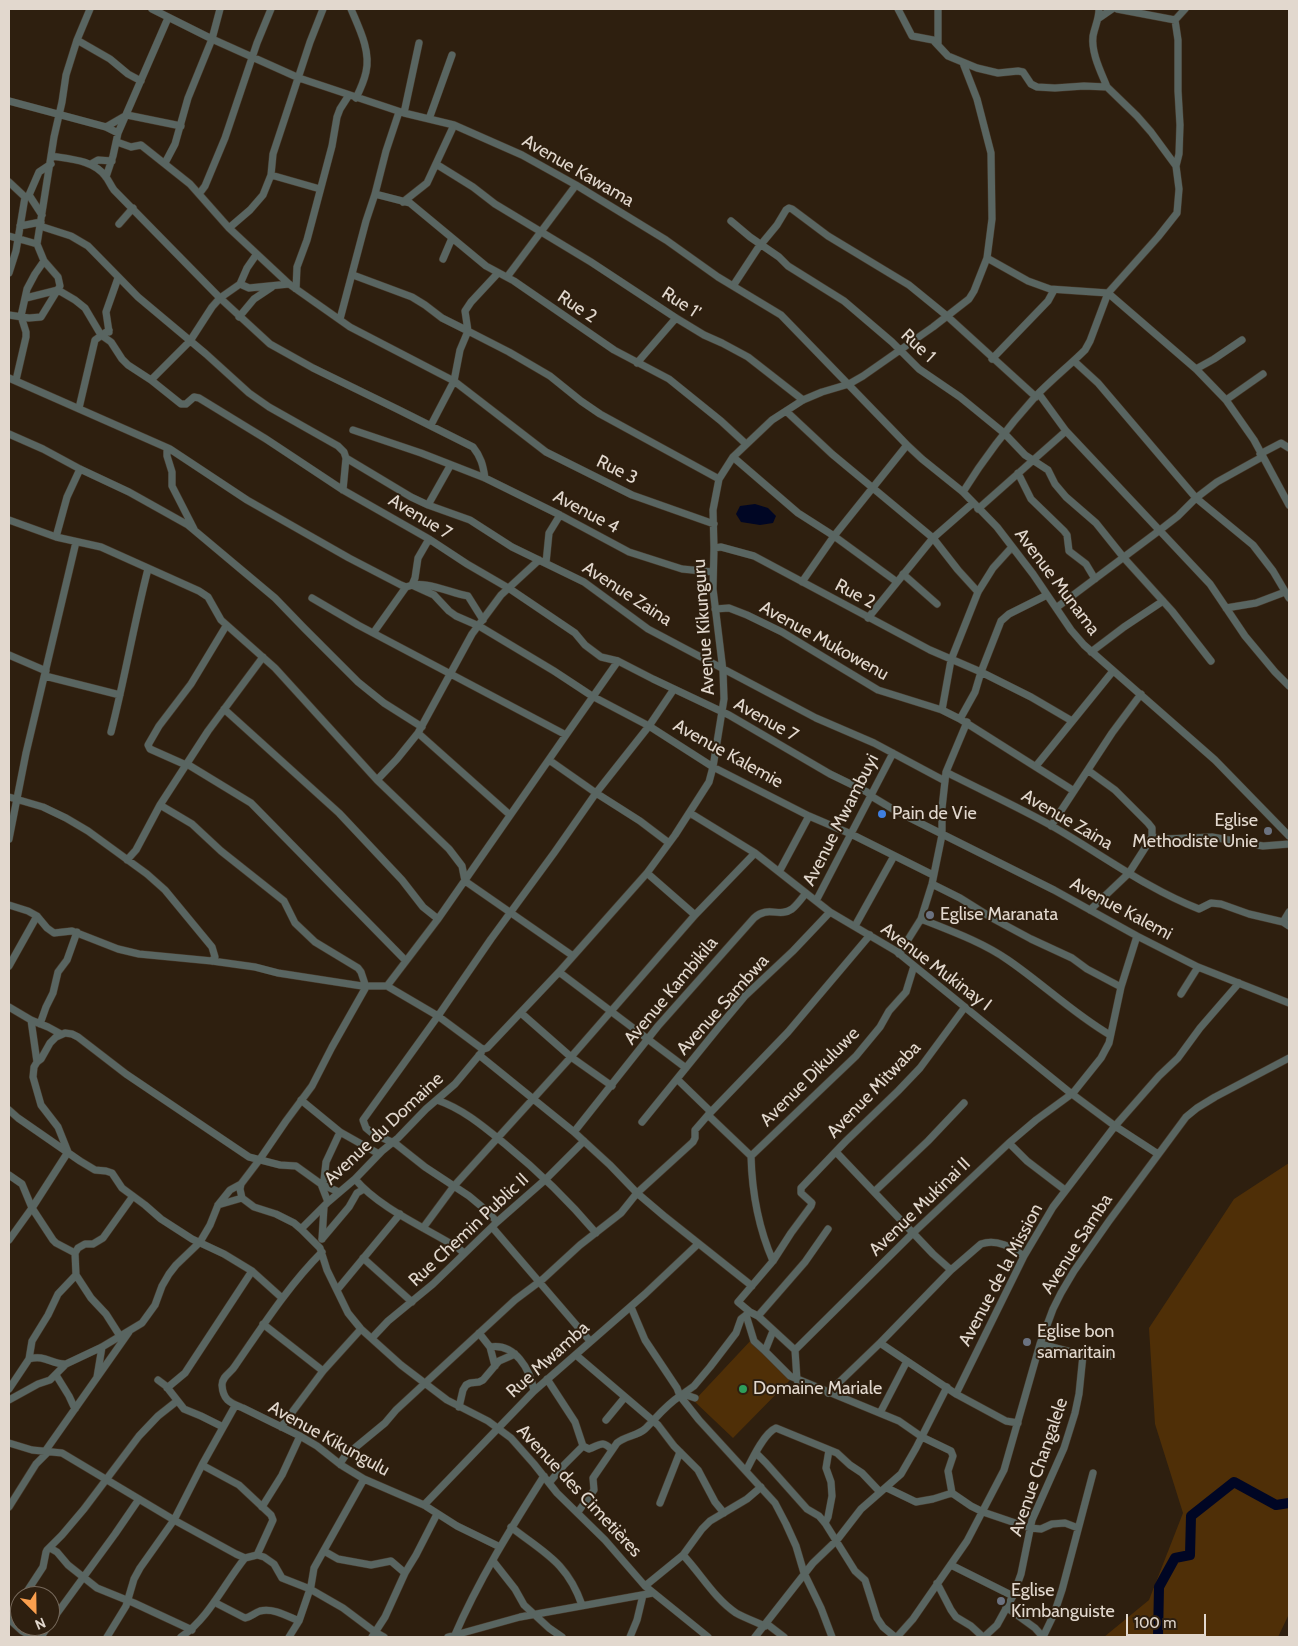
<!DOCTYPE html>
<html>
<head>
<meta charset="utf-8">
<style>
  body { margin:0 }
  #map { position:relative; width:1298px; height:1646px; overflow:hidden; background:#2e1f0f; font-family:Cabin,sans-serif }
  canvas { display:block }
  .frame { position:absolute; inset:0; border:10px solid #e2d8ce; pointer-events:none }
  .north { position:absolute; left:10px; top:1586px; width:50px; height:50px; box-sizing:border-box; background:#2e1f0f; border:1px solid #76695b; border-radius:50%; rotate:157deg; font-size:14px; font-weight:700; line-height:20px; text-align:center; color:#e2d8ce }
  .north::after { content:''; display:block; margin:auto; width:18px; height:22px; background:#fa9f4e; clip-path:polygon(50% 0,100% 100%,50% 72%,0 100%) }
  .scale { position:absolute; left:1126px; top:1614px; width:80px; height:22px; box-sizing:border-box; border:2px solid #e2d8ce; border-top:0; padding-left:6px; font-size:15px; line-height:18px; white-space:nowrap; color:#e2d8ce; -webkit-text-stroke:4px #2e1f0f; paint-order:stroke }
</style>
</head>
<body>
<div id="map">
<canvas width="1298" height="1646"></canvas>
<div class="frame"></div>
<div class="north">N</div>
<div class="scale">100 m</div>
</div>
<script>
const ctx = document.querySelector('canvas').getContext('2d');
ctx.lineJoin = 'round';
function paint(path, color) {
  ctx.fillStyle = color;
  ctx.fill(path, 'evenodd');
}
function trace(path, color, width, dash) {
  ctx.strokeStyle = color;
  ctx.lineWidth = width;
  ctx.lineCap = dash ? 'butt' : 'round';
  ctx.setLineDash(dash || []);
  ctx.stroke(path);
}
function write(font, color, halo, rows, align = 'center') {
  ctx.font = font + ' Cabin,sans-serif';
  ctx.lineWidth = 4;
  ctx.setLineDash([]);
  ctx.textBaseline = 'middle';
  ctx.strokeStyle = halo;
  ctx.fillStyle = color;
  for (const [text, x, y, turn = 0] of rows) {
    ctx.save();
    ctx.translate(x, y);
    ctx.rotate((+turn || 0) * Math.PI / 180);
    ctx.textAlign = isNaN(turn) ? turn : align;
    if (halo) ctx.strokeText(text, 0, 0);
    ctx.fillText(text, 0, 0);
    ctx.restore();
  }
}
paint(new Path2D(`
  M1289,1163V1614L1278,1637H1104L1149,1600L1183,1513L1155,1424L1149,1328L1234,1199Z
  M753,1338L793,1377L733,1438L694,1401Z`), '#4f2f07');
paint(new Path2D(`
  M755,504L768,508L776,516L773,523L760,525L741,522L736,514L740,506Z`), '#000624');
trace(new Path2D(`
  M1158,1637L1159,1587L1175,1558L1190,1555L1191,1516L1234,1482L1276,1505L1289,1503`), '#000624', 10);
const minor = new Path2D(`
  M152,9L212,39L299,78L404,113L454,125L522,155L576,185L666,240L718,277L781,315L907,445L922,459L963,492L997,527L1033,574L1071,630L1084,645L1215,760L1289,836
  M351,9C359,28 371,51 366,72C364,81 360,90 356,98
  M898,9L912,36L933,40L948,56L977,68L998,73L1018,71L1023,72L1031,84L1037,87L1055,88L1084,86L1107,87L1137,116L1151,132L1176,166L1179,189L1177,213L1158,237L1108,293L1090,341L1085,350C1069,366 1051,380 1035,397C1008,427 984,458 963,492
  M1099,9C1099,19 1095,26 1093,36C1091,53 1101,72 1107,87
  M1117,9L1175,20
  M1099,18L1112,9
  M77,40L110,59L128,74L141,81
  M938,44V9
  M9,101L106,127L118,133
  M404,113L419,43
  M127,115L181,126
  M429,119L452,55
  M106,127L125,116
  M117,142L131,147L141,145L190,184L229,228L289,284L350,327L454,381L546,452L632,495L714,524
  M51,156C70,159 94,160 106,177C109,181 111,186 114,190L220,298L270,344L313,368L397,409L473,447C481,457 483,465 485,478
  M165,163L175,144L188,98L212,39L220,9
  M91,164L98,160L112,161
  M436,164L473,187L495,204L591,262L676,318L704,335L722,343L748,357L803,400
  M1176,166L1179,154L1180,125L1178,91V40L1175,20L1185,9
  M271,175L320,189
  M106,177L113,156L118,133L168,18
  M9,182L25,197
  M199,194L205,186L225,138L257,43L271,9
  M375,194L410,203L486,266L514,281L614,350L669,379L721,421L746,444
  M29,195L39,172L51,164
  M29,195L42,215
  M403,202L427,183L454,125
  M731,221L750,237L779,257L788,266L844,301L892,342L919,369L960,397L1004,433L1025,455L1048,470L1055,484L1066,497L1096,523L1124,558L1172,611L1211,661
  M119,224L133,208
  M20,226L41,222
  M40,226L71,236L88,246L138,297L206,354L249,393L269,407L338,446L344,452L346,458L343,490
  M229,228L250,210L263,195L271,175L273,154L310,42L323,9
  M9,236L37,244
  M987,258L1028,281L1050,289L1108,293L1196,369L1226,400L1254,440L1289,505
  M443,259L452,238
  M9,273L16,251L25,197
  M498,273L471,302L465,311L468,331L509,352L550,376L581,401L600,414L719,479
  M353,275L412,297L425,305L442,318L468,331L460,350L454,381L431,425
  M507,277L576,185
  M240,284L249,288L289,284
  M733,286L758,248L777,225L786,210L789,208L792,209L828,236L909,285L947,316L1036,397
  M296,289L297,267L307,240L332,146L337,117L340,109L349,95
  M26,298L58,290L75,300L85,308L101,335L111,342L122,359L128,365L151,380L181,404H186L194,397L199,398L266,439L343,490L429,539L467,564L510,589L575,633L585,645L601,657L618,661L653,679L729,715L830,774L867,792L871,796L896,811L1054,890L1137,936L1198,967L1289,1003
  M9,315L29,318L41,317L60,286L58,277L44,261L37,244L54,137L62,102L66,75L77,40L90,9
  M239,317L254,299L272,287
  M340,319L366,221L375,194L386,151L399,112
  M109,332L106,312L118,278
  M992,359L1048,301L1054,290
  M1074,361L1098,383L1196,498L1253,545L1273,571L1289,598
  M637,363L676,318
  M1196,369L1214,359L1242,340
  M9,378L170,449L247,500L349,558L401,585L406,587C425,579 449,593 468,596L483,620
  M16,380L26,337V332L21,316L27,289L35,274L44,261
  M151,380L190,341L212,307L220,298L240,284L247,268L256,255
  M1039,394L1066,431L1210,584L1245,636L1275,672L1289,686
  M1226,400L1263,374
  M79,408L95,340L109,330
  M786,411L832,454L933,538L958,570L978,592
  M353,430L421,453L485,478L560,515L629,552L682,569L713,572
  M9,434L43,449L80,469L129,492L188,525L275,598L304,628L358,682L384,703L422,727
  M167,449V456L172,472V486L194,529
  M1260,454L1281,443L1289,448
  M733,457L798,513L834,536L897,582
  M346,458L411,497L428,505L470,520L512,547L584,582L648,629L816,718L874,743L945,781
  M1018,473L1031,499L1064,531L1067,535L1069,551L1086,564L1095,579
  M428,505L450,466
  M978,509L1066,431
  M9,520L56,537L101,547L199,591L208,597L221,620L275,668L377,780L449,849L462,866L465,881L573,956
  M56,537L67,497L80,469
  M714,548L721,547L754,556L930,650L981,672L1031,697L1072,721
  M546,563L549,533L560,515
  M903,574L937,604
  M802,582L834,536L907,445
  M412,585L434,595L449,611L456,616L479,626L554,671L592,696L649,726L713,767L809,816L851,834L933,875
  M412,585L415,578L418,558L429,539
  M312,598L358,625L566,735L618,661
  M1056,608L1160,530L1178,516L1196,498L1217,482L1262,457
  M1226,608L1256,603L1285,592
  M715,609L729,608L747,615L782,632L878,690L942,710L960,719L1074,791
  M868,618L933,538L973,503
  M374,632L406,587
  M1091,652L1124,627L1163,601
  M9,655L46,671
  M45,676L120,695
  M224,709L339,813L402,880L423,907L438,919
  M942,710L951,660L978,592L993,568L1012,547
  M960,719L975,692L981,672L1001,621L1009,614L1047,595
  M111,732C125,678 134,623 148,569
  M418,733L510,815
  M549,760L596,793L640,821L669,843
  M187,764L251,803L406,961
  M186,765L150,749L148,745L159,726L191,684L226,626
  M1036,766L1113,671
  M1089,771L1115,790L1148,823L1152,828V837
  M946,772C981,790 1018,807 1052,826C1101,854 1147,889 1199,909L1211,903L1221,904L1249,914L1283,922L1289,926
  M377,780L397,759L418,733L472,634L501,595L539,560
  M9,797L43,807L66,818L88,831L147,874L165,890L212,947L215,957L212,961
  M160,805L192,824L221,851L284,901L295,923L315,942L358,968L361,972L366,987
  M690,813L755,853L830,912L896,951L1068,1091L1115,1126L1158,1154
  M1051,826L1112,733L1141,694
  M1152,837L1165,839L1212,837L1263,846L1289,844
  M9,839L26,753L76,542
  M127,860L136,850L160,805L208,731L263,657
  M779,872L809,816
  M647,873L695,915
  M932,884L960,898L992,918L1031,939L1072,958L1087,969L1121,987
  M816,901L893,753
  M9,905L28,911L37,916L47,928L54,933L72,931L118,949L139,954L212,961L255,967L278,973L362,986H387L438,1016L481,1048L484,1049L487,1048L559,972L647,873L675,835L709,782L713,767L724,699L723,671L713,589L714,548L713,510L719,479L733,457L772,420L803,400L822,392L849,384L863,376L933,327L969,299L974,291L987,258L992,219L991,153L977,99L963,63
  M1090,910L1129,873L1152,837
  M921,919C951,931 982,942 1008,960C1043,984 1074,1014 1110,1035
  M1283,922L1289,912
  M855,926L894,856
  M899,954L921,919L932,884L942,835V808L946,772L967,722
  M9,966L37,916
  M559,972L686,1068
  M387,986L438,919L566,735
  M366,987L332,1047L312,1086L286,1121L260,1159L241,1184L240,1189L242,1198L254,1207L276,1214L294,1223L301,1229L320,1248L327,1270L348,1313L361,1329L401,1365L447,1400L488,1421L511,1438L534,1464L557,1493L605,1540L645,1586L708,1637
  M1181,994L1198,967
  M9,1007L31,1020L48,1027L61,1034
  M521,1013L571,1057L612,1086
  M31,1020L37,1062
  M40,1024L46,1007L53,993L58,972L67,960L77,932
  M479,1055L574,1132L610,1165L637,1193L664,1216L752,1286
  M677,1079L711,1112
  M301,1100L340,1132L379,1154
  M437,1100C463,1109 483,1126 505,1144C538,1171 568,1200 596,1233
  M9,1110L18,1118L80,1161L95,1170L106,1171L112,1173L122,1188L145,1205L161,1219L192,1239L224,1254L252,1271L282,1298
  M642,1122L719,1027L745,996L793,951L830,912
  M574,1132L658,1026L754,918C768,905 779,918 792,909C797,905 802,898 806,893
  M1009,1143L1027,1161L1065,1190
  M836,1152L933,1254L951,1270
  M751,1156L856,1056L880,1027L889,1011L906,992L914,966
  M9,1175L22,1184L32,1208L53,1240L56,1243L75,1253
  M355,1179C379,1208 426,1228 458,1248L464,1253
  M875,1191L928,1141L964,1103
  M328,1202L321,1184L324,1180L326,1162L340,1132
  M218,1205L242,1198
  M497,1222L487,1211L469,1196L425,1167L396,1144L372,1133L366,1128L363,1120L438,1016L491,939L554,853L596,793L649,726L674,689
  M492,1227L590,1341
  M423,1228L454,1186L571,1057L695,915L755,853
  M301,1229L328,1202L355,1179L382,1151L398,1138L426,1109L455,1084L481,1053
  M322,1239L349,1207L357,1193L364,1189
  M322,1239L324,1207
  M9,1240L32,1208L68,1152L58,1127L41,1105L33,1077L34,1067L37,1062L41,1059L50,1043L56,1037L65,1033L72,1034L78,1037L126,1074L249,1157L280,1165L296,1166L321,1184L339,1192
  M322,1252C288,1286 262,1327 235,1366C231,1373 222,1376 222,1385C223,1401 231,1403 243,1408L300,1436L317,1446L341,1465L364,1479L424,1505L457,1526L500,1547
  M363,1258L412,1302
  M773,1261C758,1227 752,1193 751,1156L708,1115L788,1032L870,935
  M337,1290L400,1214
  M631,1307L645,1340L677,1388L680,1396L694,1386L710,1367L736,1333L741,1319L750,1312
  M746,1315L754,1341L765,1351
  M758,1316L805,1262L828,1229
  M263,1324L323,1371
  M773,1331L765,1351L790,1376L899,1421L922,1437L951,1451L953,1456L948,1471L952,1493L971,1506L983,1512L1030,1528L1041,1529L1052,1524L1065,1523L1078,1528
  M479,1333L490,1347L495,1366
  M120,1336L106,1314L91,1298L76,1275L75,1253L78,1248L85,1244H93L103,1238L133,1196
  M372,1338L388,1321L433,1284L497,1222L546,1179L584,1141
  M880,1343L956,1394L1006,1421L1018,1423
  M1040,1344L1083,1355L1112,1356
  M490,1347C515,1343 530,1369 534,1391
  M795,1350L913,1233L1009,1143L1036,1120L1073,1093L1101,1058L1109,1043L1121,987L1137,936
  M576,1355L658,1425L674,1446L698,1470L715,1502L724,1513
  M29,1359C45,1354 52,1365 66,1364
  M56,1375L69,1396L75,1409
  M97,1377L102,1347
  M547,1379L575,1422L583,1446
  M158,1380L166,1386L184,1409L201,1416L223,1427
  M797,1380L795,1350L758,1316L750,1312L738,1302L773,1261L791,1233L811,1206L812,1203L801,1193V1188L846,1141L898,1091L920,1068L965,1007
  M167,1388L185,1373L252,1271
  M9,1389L29,1359L32,1341L48,1315L58,1294L76,1275
  M828,1393L880,1343L951,1270L981,1244C997,1238 1012,1248 1024,1256
  M683,1394L695,1398
  M956,1394L1024,1256L1053,1207L1115,1126L1159,1076L1178,1058L1200,1028L1239,983
  M9,1400L38,1384L50,1380L66,1364L102,1347L142,1323L155,1305L162,1286L169,1274L176,1265L200,1242L210,1225L218,1205L230,1190L241,1184
  M459,1407L463,1390L466,1385L470,1383L479,1382L483,1380L499,1361L515,1354
  M880,1413L907,1361
  M606,1420L625,1397
  M281,1427L323,1371L361,1329
  M9,1443L32,1450L62,1453L174,1520L236,1554L245,1558L257,1555L264,1557L274,1564L282,1578L310,1589L343,1608L375,1632L384,1637
  M583,1446L589,1449C600,1445 602,1440 611,1449
  M46,1450L129,1332
  M756,1453L766,1463L807,1509L819,1516L825,1523L855,1571L865,1580L877,1618L883,1627L895,1637
  M202,1465L239,1485L271,1515L273,1520L257,1555
  M341,1465V1462L345,1456L385,1423L396,1410L515,1300L543,1279L580,1245L621,1213L637,1193L693,1142L695,1138V1130L708,1115
  M746,1471C752,1459 764,1433 776,1428L837,1453L850,1465L862,1473L880,1492
  M549,1483L564,1465L583,1446
  M887,1488L916,1502L933,1499L952,1493
  M660,1503L680,1452
  M424,1505L534,1391L645,1294L698,1244
  M9,1507L36,1464L49,1451
  M262,1507L282,1475L300,1436
  M578,1512L594,1490L593,1478L617,1443C625,1436 637,1436 645,1429C656,1418 666,1405 680,1396L699,1420L775,1503L786,1524L796,1546L804,1573L821,1608L832,1637
  M825,1523L828,1517L832,1496L831,1482L826,1468L829,1450
  M511,1527C544,1553 567,1562 582,1605
  M50,1548L57,1552L68,1565L97,1588L134,1603L192,1630
  M324,1551L338,1559L371,1565L391,1561L405,1573
  M683,1555C701,1574 714,1598 736,1613C745,1618 756,1622 765,1626
  M493,1561L515,1589L524,1605L549,1628L562,1637
  M951,1565L1013,1596
  M937,1583L951,1610L956,1617L971,1626L983,1637
  M645,1586L683,1555L702,1529L710,1521L747,1499L761,1487
  M24,1596L43,1567L46,1552L47,1550L62,1535L84,1509L139,1436L158,1416L177,1401
  M214,1602L245,1618C251,1617 254,1613 260,1611C274,1608 287,1616 299,1621
  M1006,1607L1035,1628L1043,1637
  M9,1616L20,1602
  M9,1619L22,1631L33,1637
  M50,1623L115,1534L139,1499
  M767,1624L784,1637
  M41,1637L48,1626
  M107,1637L126,1606L134,1579L140,1568L174,1520L202,1465L235,1406
  M181,1637C209,1618 224,1584 245,1558
  M289,1637L299,1621L311,1586L314,1568L364,1479
  M372,1637L385,1617L405,1573L416,1555L437,1514
  M448,1637L520,1617L653,1593
  M454,1637C478,1581 511,1528 544,1476
  M630,1637L637,1620L643,1595
  M755,1637L813,1563L837,1540L861,1509L901,1474L916,1448L947,1387
  M897,1637L913,1619L967,1541L1004,1470L1040,1344L1053,1309L1061,1293L1074,1271L1109,1221L1186,1117L1197,1108L1215,1097L1289,1058
  M984,1637L997,1625L1013,1596L1021,1574L1032,1520L1064,1448L1075,1413L1079,1394L1083,1355
  M1043,1637L1054,1614L1062,1590L1093,1473`);
trace(minor, '#47392a', 8);
trace(minor, '#596561', 7);
for (const [x, y, r, color] of [
  [882,814,5,"#3f7fe0"],
  [1268,831,5,"#6b7280"],
  [930,915,5,"#6b7280"],
  [1027,1342,5,"#6b7280"],
  [743,1389,5,"#2e9e5b"],
  [1001,1601,5,"#6b7280"]
]) {
  const dot = new Path2D();
  dot.arc(x, y, r, 0, 2 * Math.PI);
  ctx.fillStyle = color;
  ctx.fill(dot);
  trace(dot, '#2e1f0f', 2);
}
write('18px', '#e2d8ce', '#2e1f0f', [
  ["Avenue Kawama",578,171,30],
  ["Rue 1'",681,303,33],
  ["Rue 2",577,307,34],
  ["Rue 1",918,346,43],
  ["Rue 3",617,470,26],
  ["Avenue 4",586,512,28],
  ["Avenue 7",420,517,31],
  ["Avenue Munama",1057,582,53],
  ["Avenue Zaina",627,594,33],
  ["Rue 2",855,594,28],
  ["Avenue Kikunguru",704,627,-94],
  ["Avenue Mukowenu",824,641,29],
  ["Avenue 7",766,720,29],
  ["Avenue Kalemie",728,754,29],
  ["Avenue Mwambuyi",841,820,-63],
  ["Avenue Zaina",1067,820,30],
  ["Avenue Kalemi",1121,909,28],
  ["Avenue Mukinay I",936,967,37],
  ["Avenue Kambikila",671,991,-50],
  ["Avenue Sambwa",723,1005,-48],
  ["Avenue Dikuluwe",810,1077,-45],
  ["Avenue Mitwaba",874,1090,-46],
  ["Avenue du Domaine",384,1129,-43],
  ["Avenue Mukinai II",920,1207,-44],
  ["Rue Chemin Public II",469,1230,-43],
  ["Avenue Samba",1077,1244,-57],
  ["Avenue de la Mission",1001,1275,-62],
  ["Rue Mwamba",548,1360,-42],
  ["Avenue Kikungulu",329,1439,29],
  ["Avenue Changalele",1039,1467,-71],
  ["Avenue des Cimetières",579,1491,47]
]);
write('18px', '#e2d8ce', '#2e1f0f', [
  ["Pain de Vie",892,814],
  ["Eglise",1258,821,"right"],
  ["Methodiste Unie",1258,842,"right"],
  ["Eglise Maranata",940,915],
  ["Eglise bon",1037,1332],
  ["samaritain",1037,1353],
  ["Domaine Mariale",753,1389],
  ["Eglise",1011,1591],
  ["Kimbanguiste",1011,1612]
], 'left');
</script>
</body>
</html>
